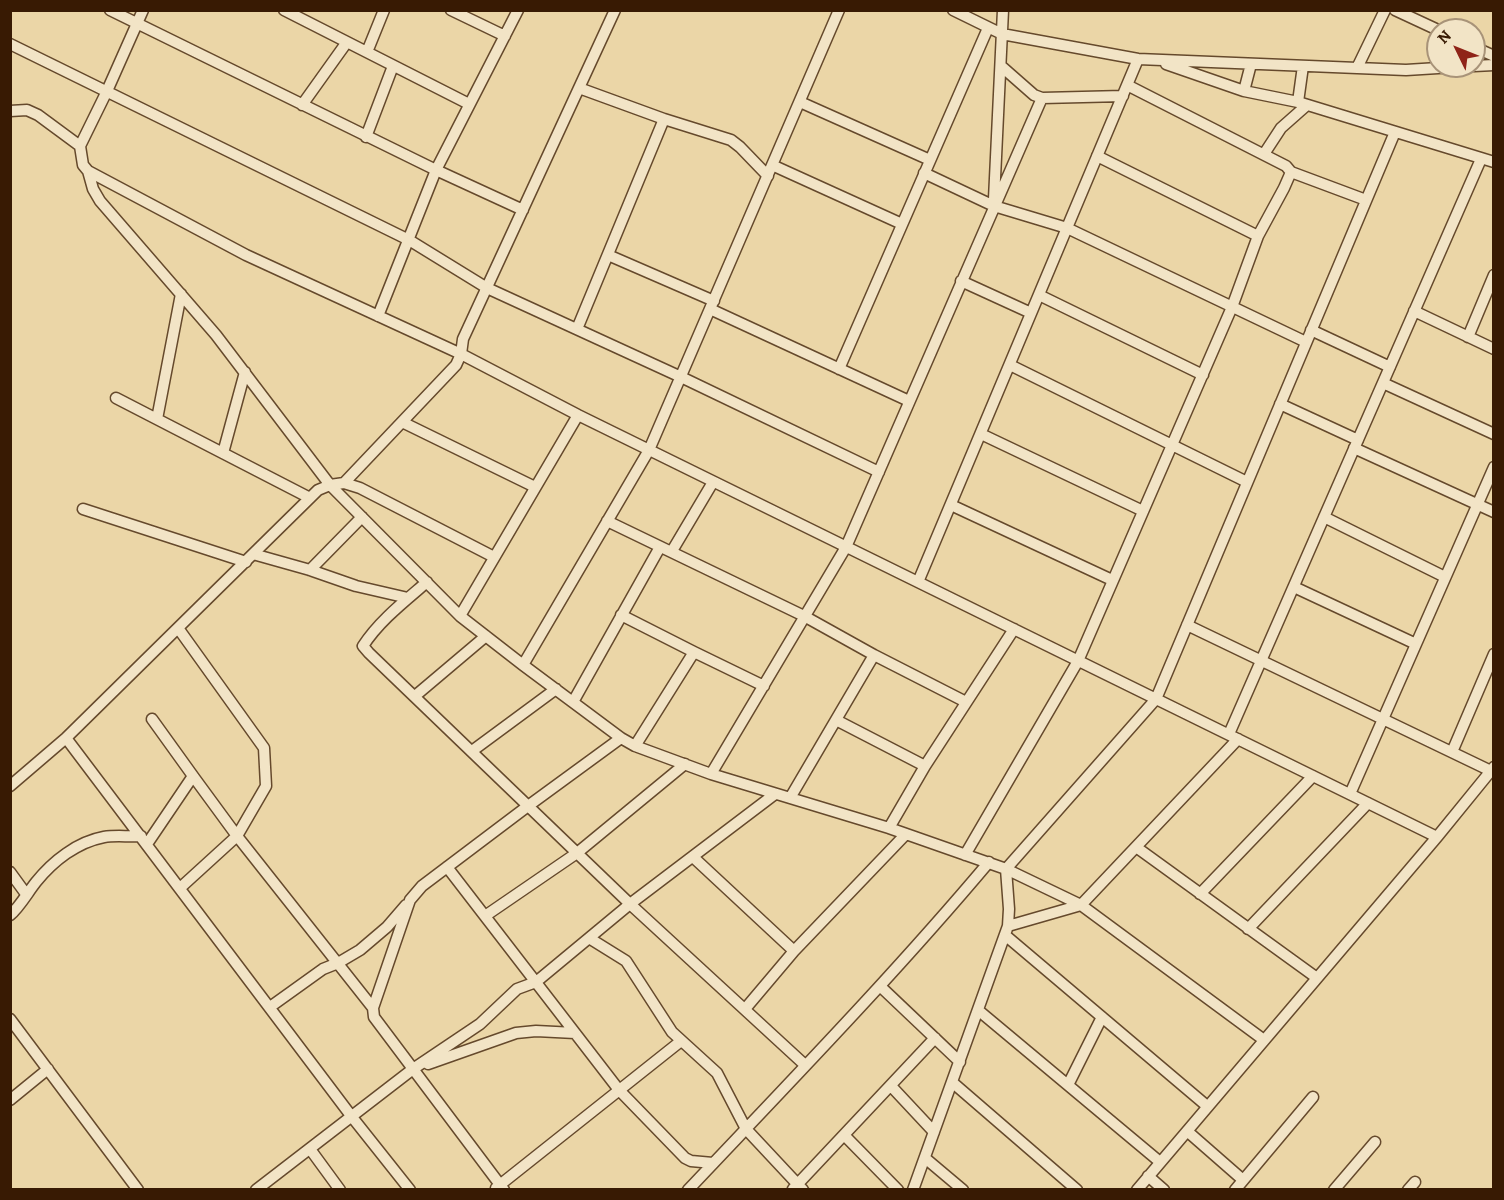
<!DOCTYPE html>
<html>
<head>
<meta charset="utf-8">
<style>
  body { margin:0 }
  #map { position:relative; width:1504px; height:1200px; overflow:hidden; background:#ebd6a7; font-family:Alegreya,serif }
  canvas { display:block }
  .frame { position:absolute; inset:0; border:12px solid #381a03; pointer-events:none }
  .north { position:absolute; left:1426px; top:18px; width:60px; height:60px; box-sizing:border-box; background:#f2e4c6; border:2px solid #a89378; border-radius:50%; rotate:313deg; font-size:16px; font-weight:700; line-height:24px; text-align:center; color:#381a03 }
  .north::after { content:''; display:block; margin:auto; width:21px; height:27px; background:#8f2418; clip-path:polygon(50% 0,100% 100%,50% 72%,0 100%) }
</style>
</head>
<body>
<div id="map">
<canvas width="1504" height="1200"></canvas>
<div class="frame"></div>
<div class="north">N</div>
</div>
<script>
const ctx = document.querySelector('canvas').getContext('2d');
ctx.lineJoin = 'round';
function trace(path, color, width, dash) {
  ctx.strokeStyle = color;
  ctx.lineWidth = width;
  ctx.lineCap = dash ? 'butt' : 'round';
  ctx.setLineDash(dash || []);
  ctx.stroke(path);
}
const street = new Path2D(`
  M110,10L436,170L523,210
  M143,10L107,91L80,146L83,165L88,171L246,255L461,354L578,415L1437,837
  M284,10L469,104
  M451,10L505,36
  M953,10L1002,34L1138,59L1406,70L1470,66
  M1395,10L1438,30
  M10,44L409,240L487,288L681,377L879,472
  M1474,47L1494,56
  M367,52L384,10
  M1166,64L1244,91L1298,102L1494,162
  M1001,66L1034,95L1042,98L1123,96
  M1474,66L1494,65
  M1357,68L1385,10
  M579,88L664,119L731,140L740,147L768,176
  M1244,91L1251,64
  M800,102L930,160
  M1298,102L1303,66
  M302,105L347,42
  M10,111L27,110L38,115L80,146
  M366,137L393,66
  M1264,154L1281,128L1307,105
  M1097,156L1258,236
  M772,165L902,224
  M88,171L93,189L100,201L216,335L330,485L460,616L523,665L621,738L635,746L711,774L889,828L1006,869L1081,905L1264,1040
  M1291,172L1366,200
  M924,173L994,206L1067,228L1306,342
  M994,199L1003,10
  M608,255L714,301
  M961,281L1031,313
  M1039,295L1203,375
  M710,309L909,401
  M1414,311L1494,349
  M378,316L436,170L518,10
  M577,329L664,119
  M1311,330L1390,367
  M1468,337L1494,275
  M1010,365L1247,482
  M839,369L988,28
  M1383,383L1494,434
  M116,398L310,498
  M1280,404L1358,440
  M157,419L181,294
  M402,422L535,487
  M981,434L1143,511
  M1354,448L1494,512
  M223,453L245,372
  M344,483L456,365L461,354L463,339L615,10
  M951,505L1112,580
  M83,509L246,562
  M1324,517L1445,577
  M607,521L804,616L874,655L966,702
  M672,551L713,482
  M253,554L310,570L356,586L408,598
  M310,570L362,517
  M427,582C405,601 379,621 363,646L369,653L630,904L805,1065
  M918,582L1138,59
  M1294,587L1416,644
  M621,615L694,652L764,686
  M460,616L578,415
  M1187,625L1491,771
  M178,628L264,748L266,786L237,836L373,1008
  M523,665L649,450L839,10
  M415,696L486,636
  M573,702L660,547
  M836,720L925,766
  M1229,734L1481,159
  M66,738L352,1117L410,1190
  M635,746L694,652
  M472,751L556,689
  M1452,752L1494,654
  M711,774L846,547L1042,98
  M10,786L66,738L318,490L330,485L344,483L360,488L494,557
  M1350,794L1494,467
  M790,798L874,655
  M889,828L925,766L1014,629
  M147,844L193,776L152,719
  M1136,847L1317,978
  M965,855L1078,661L1232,307L1258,236L1284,188L1291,172L1286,166L1127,85
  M693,857L794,951
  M447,867L619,1090L685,1158L691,1161L713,1163
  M10,872L26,894
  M180,888L237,836L193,776
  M1200,894L1313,776
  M10,915C19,908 28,892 36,882C53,861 77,842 104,837C116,835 129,837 141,836
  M485,916L577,853L685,764
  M1008,926L1081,905L1238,739
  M1248,929L1368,803
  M1005,935L1207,1106
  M589,938L626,961L672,1032L717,1073L746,1129L803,1190
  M880,986L960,1062
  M270,1007L323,969L338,963L360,950L387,927L406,905
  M745,1009L794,951L906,834
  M978,1010L1160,1162
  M10,1019L138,1190
  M428,1064L516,1033L536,1031L575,1033
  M952,1082L1077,1190
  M1068,1085L1102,1017
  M891,1086L934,1132
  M10,1100L48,1069
  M1187,1131L1243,1180
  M844,1135L898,1190
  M310,1149L340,1190
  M925,1158L963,1190
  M1148,1176L1164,1190
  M496,1188L681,1041
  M793,1189L935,1038
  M256,1190L413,1069L480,1024L517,989L536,982L630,904L775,794
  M504,1190L374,1017L373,1008L410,900L422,886L528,806L621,738
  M688,1190C790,1082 893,976 989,862
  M913,1190L1008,926L1009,909L1006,869L1156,699L1395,132
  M1137,1190L1437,837L1494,767
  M1235,1190L1313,1097
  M1334,1190L1375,1142
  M1408,1190L1415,1182`);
trace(street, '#65492c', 13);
trace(street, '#f2e4c6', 10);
</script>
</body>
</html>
